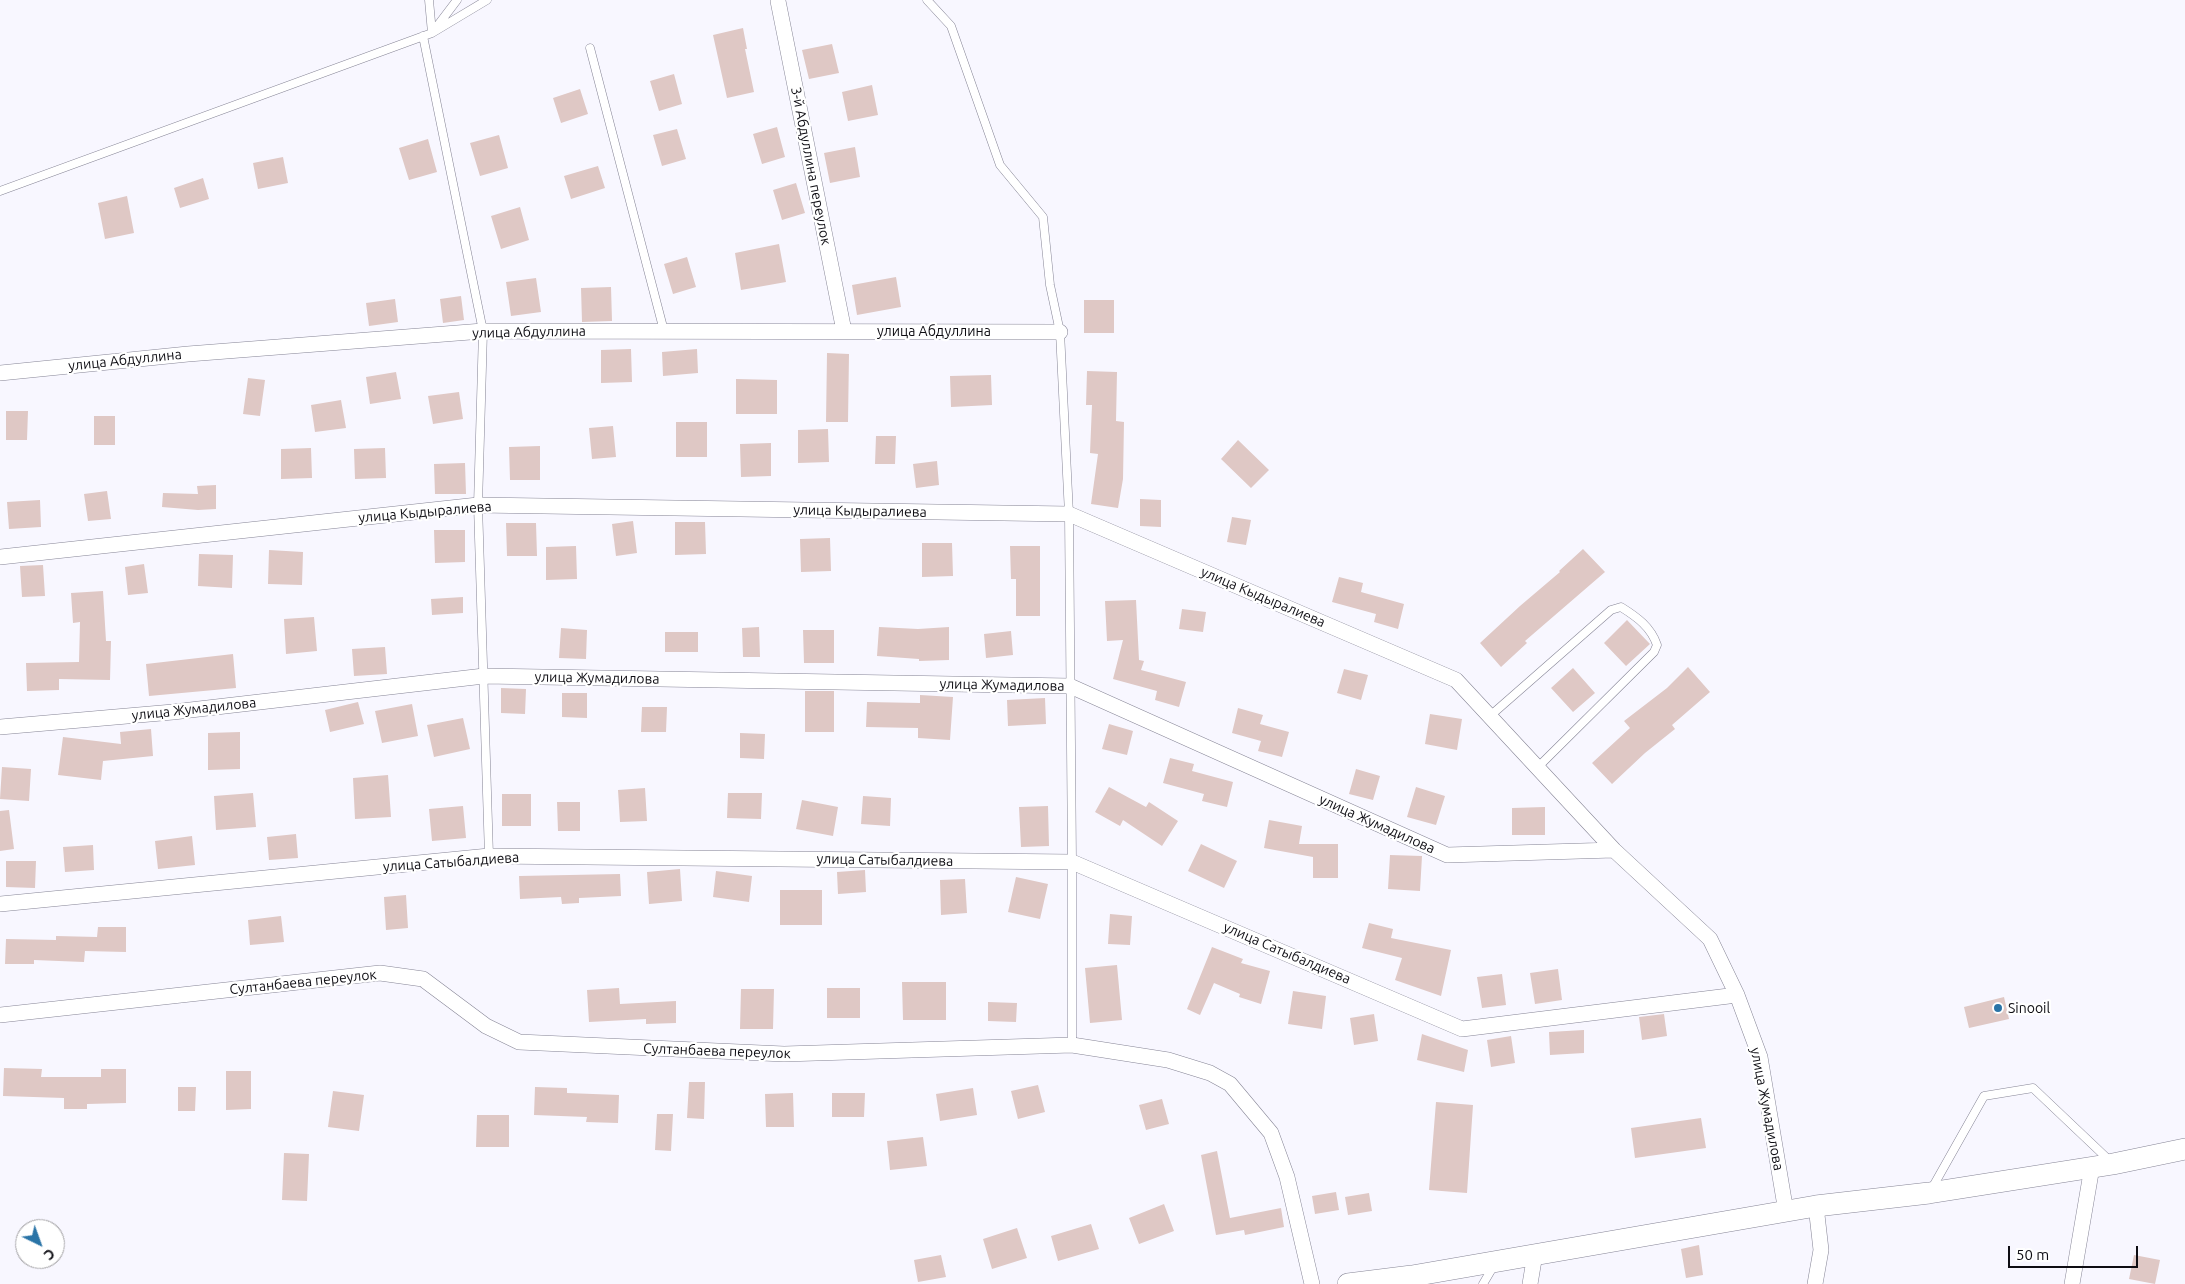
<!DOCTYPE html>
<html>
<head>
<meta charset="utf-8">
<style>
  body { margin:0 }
  #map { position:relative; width:2185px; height:1284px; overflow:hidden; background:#f8f7ff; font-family:Ubuntu,sans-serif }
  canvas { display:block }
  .north { position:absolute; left:15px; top:1219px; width:50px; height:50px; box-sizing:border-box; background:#fff; border:1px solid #9f9ea1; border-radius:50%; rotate:138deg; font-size:14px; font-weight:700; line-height:20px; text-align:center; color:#0e0d13 }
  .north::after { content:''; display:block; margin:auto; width:18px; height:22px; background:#2a74a7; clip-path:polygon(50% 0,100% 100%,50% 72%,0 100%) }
  .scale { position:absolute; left:2008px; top:1246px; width:130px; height:22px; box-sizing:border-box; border:2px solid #0e0d13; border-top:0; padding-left:6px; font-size:15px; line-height:18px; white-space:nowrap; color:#0e0d13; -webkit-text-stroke:4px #fff; paint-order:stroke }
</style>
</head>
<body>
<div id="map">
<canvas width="2185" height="1284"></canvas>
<div class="north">С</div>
<div class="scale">50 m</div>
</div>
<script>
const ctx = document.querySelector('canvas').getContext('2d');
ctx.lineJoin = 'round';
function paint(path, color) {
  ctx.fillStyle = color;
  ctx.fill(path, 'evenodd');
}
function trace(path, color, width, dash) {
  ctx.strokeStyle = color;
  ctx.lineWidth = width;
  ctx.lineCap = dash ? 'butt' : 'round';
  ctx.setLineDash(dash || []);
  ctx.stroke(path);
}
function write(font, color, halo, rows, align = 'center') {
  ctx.font = font + ' Ubuntu,sans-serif';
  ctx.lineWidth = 4.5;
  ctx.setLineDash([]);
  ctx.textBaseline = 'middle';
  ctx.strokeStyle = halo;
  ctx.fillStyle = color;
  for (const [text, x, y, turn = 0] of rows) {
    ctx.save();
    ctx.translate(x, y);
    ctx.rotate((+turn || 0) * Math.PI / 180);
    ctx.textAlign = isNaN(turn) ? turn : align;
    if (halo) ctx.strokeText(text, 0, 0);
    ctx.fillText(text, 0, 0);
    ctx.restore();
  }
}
paint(new Path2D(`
  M743,28L747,49H745L754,92L727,98L713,35Z
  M832,44L839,73L809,79L802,50Z
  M674,74L682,104L659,111L650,81Z
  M872,85L878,115L848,121L842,92Z
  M580,89L588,114L561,123L553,98Z
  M777,127L785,157L762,164L753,134Z
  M677,129L686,159L662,166L653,135Z
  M499,135L508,168L480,176L470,143Z
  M428,139L437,172L409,180L399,148Z
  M855,147L860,177L830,183L824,153Z
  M283,157L288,183L258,189L253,163Z
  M598,166L605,188L571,199L564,176Z
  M203,178L209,199L180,208L174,188Z
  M796,183L805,213L782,220L773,190Z
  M127,196L134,233L105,239L98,203Z
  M520,207L529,240L501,249L491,216Z
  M779,244L786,282L741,290L735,253Z
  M687,257L696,287L673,294L664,264Z
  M896,277L901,307L857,315L852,285Z
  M536,278L541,312L511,316L506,282Z
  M611,287L612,321L582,322L581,288Z
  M461,296L464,320L443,323L440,299Z
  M395,299L398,322L369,326L366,303Z
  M1084,300H1114V333H1084Z
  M631,349L632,382L601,383V350Z
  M697,349L698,373L663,376L662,352Z
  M827,353L849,354L848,422H826Z
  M1087,371L1117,372L1116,421L1124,422L1123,479L1118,508L1091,504L1098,454L1090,453L1092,405H1086Z
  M396,372L401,399L370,404L366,377Z
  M991,375L992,405L951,407L950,376Z
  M248,378L265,380L260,416L243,414Z
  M736,379L777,380V414H736Z
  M459,392L463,419L433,424L428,396Z
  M341,400L346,428L315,432L311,405Z
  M6,411H28L27,440H6Z
  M94,416H115V445H94Z
  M676,422H707V457H676Z
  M613,426L616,457L592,459L589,428Z
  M828,429L829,462L798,463V430Z
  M876,436H896L895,464H875Z
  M1238,440L1269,470L1251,488L1221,459Z
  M771,443V476L741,477L740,444Z
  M540,446V480H510L509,447Z
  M311,448L312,478L281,479V449Z
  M385,448L386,478L355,479L354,449Z
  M937,461L939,485L916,488L913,464Z
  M465,463L466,494H435L434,464Z
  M216,485V509L198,510L162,507L163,493L198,494L197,486Z
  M107,491L111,519L88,521L84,494Z
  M1140,499L1161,500V527L1140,526Z
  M40,500L41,527L9,529L7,502Z
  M1232,517L1251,520L1246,545L1227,542Z
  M633,521L637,553L616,556L612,524Z
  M675,522H705L706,554L675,555Z
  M506,523H536L537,556H507Z
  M434,530H465V562L435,563Z
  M830,538L831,571L801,572L800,539Z
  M922,543H952L953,576L922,577Z
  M576,546L577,579L546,580V547Z
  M1010,546H1040V616H1016V579H1011Z
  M1583,549L1605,572L1525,641L1527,643L1501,667L1480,643L1520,606L1560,572L1559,571Z
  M269,550L303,552L302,585L268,584Z
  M199,554L233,555L232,588L198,586Z
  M144,564L148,593L128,595L125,567Z
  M43,565L45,596L22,597L20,566Z
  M1339,577L1363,583L1361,592L1404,604L1398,629L1374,622L1376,614L1332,602Z
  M103,591L106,641H111L110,680L59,679V690L27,691L26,663L79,662L80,622L73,623L71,593Z
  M463,597V613L432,615L431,599Z
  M1136,600L1139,660L1144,661L1141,670L1186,682L1179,707L1155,700L1157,691L1113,679L1123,640L1107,641L1105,601Z
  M1182,609L1206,612L1203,632L1179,629Z
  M314,617L317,651L286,654L284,619Z
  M1627,620L1650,644L1626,666L1604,643Z
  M759,627L760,657H743L742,628Z
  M879,627L918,629L949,627V660L919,661V659L877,656Z
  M561,628L587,630L586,659L559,658Z
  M803,630H834V663H804Z
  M1011,631L1013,655L986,658L984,634Z
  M665,632H698V652H665Z
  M385,647L387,674L354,676L352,649Z
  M233,654L236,688L149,696L146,664Z
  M1688,667L1710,692L1672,725L1675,729L1645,753L1612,784L1592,763L1630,728L1624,721L1667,688Z
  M1573,668L1595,693L1573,712L1551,688Z
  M1344,669L1368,675L1361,700L1337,693Z
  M501,688L526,689L525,714L501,713Z
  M805,691H834V732H805Z
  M562,693H587V718L562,717Z
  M920,695L953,697L950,740L918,738V728L866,727L867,702L920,703Z
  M1045,698L1046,724L1008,726L1007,700Z
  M358,702L364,724L330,732L325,710Z
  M412,704L418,736L382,743L375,711Z
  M642,707H667L666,732H641Z
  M1238,708L1263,715L1260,724L1289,732L1282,757L1258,751L1261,741L1232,733Z
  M1430,714L1462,719L1457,750L1425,744Z
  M463,718L470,749L434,757L427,725Z
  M1109,724L1133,731L1127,755L1102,749Z
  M151,729L153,756L103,761L101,780L58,775L63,737L121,744L120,732Z
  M240,732V769L208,770V733Z
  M740,733L765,734L764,759L740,758Z
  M1170,758L1194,764L1192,771L1233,782L1227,807L1202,801L1204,794L1163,783Z
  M2,767L31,769L29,801L0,799Z
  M1356,769L1380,776L1373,800L1349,794Z
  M388,775L391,817L355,819L353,778Z
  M1109,787L1146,807L1149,802L1178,821L1162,846L1123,820L1120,826L1095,812Z
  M1416,787L1445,796L1436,825L1407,817Z
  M645,788L647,821L620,822L618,790Z
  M253,793L256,827L216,830L214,796Z
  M728,793H762L761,819L727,818Z
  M502,794H531V826H502Z
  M863,796L891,798L890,826L861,824Z
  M802,800L838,807L833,836L796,829Z
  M557,802H580V831H558Z
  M463,806L466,838L432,841L429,809Z
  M1048,806L1049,846L1021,847L1019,807Z
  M1545,807V835H1512V808Z
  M9,810L14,849L0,851V811Z
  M1269,820L1302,826L1299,844H1338V878H1313V857L1264,848Z
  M296,834L298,858L269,860L267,837Z
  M192,836L195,865L158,869L155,841Z
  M1201,844L1237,861L1224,888L1188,871Z
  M93,845L94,870L65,872L63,847Z
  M1390,855L1422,856L1420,891L1388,889Z
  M6,861H36L35,888L6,887Z
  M680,869L682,901L649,904L647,872Z
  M865,870L866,892L838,894L837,872Z
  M716,871L752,876L749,902L713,897Z
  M620,874L621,896L579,898V903L562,904L561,897L520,899L519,876Z
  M1016,877L1048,884L1040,919L1008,912Z
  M965,879L967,913L941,915L940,880Z
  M780,890H822V925H780Z
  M406,895L408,928L386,930L384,897Z
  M1110,914L1132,916L1130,945L1108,944Z
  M281,916L284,942L250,945L248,920Z
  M1369,923L1393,929L1391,938L1451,950L1441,996L1395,980L1402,958L1362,948Z
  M98,927H126V952L85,951L84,962L34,960V964H5L6,939L56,940V936L97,937Z
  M1212,947L1243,959L1241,963L1270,971L1261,1004L1239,997L1240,994L1214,983L1200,1015L1187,1009Z
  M1117,965L1122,1020L1090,1023L1085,968Z
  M1558,969L1562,1000L1535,1004L1530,973Z
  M1502,974L1506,1005L1482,1008L1477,977Z
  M902,982H946V1020H903Z
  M619,988L620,1004L676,1001V1023L646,1024V1019L589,1022L587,990Z
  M827,988H860V1018H827Z
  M741,989H774L773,1029H740Z
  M1293,991L1326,996L1322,1029L1288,1024Z
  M2004,997L2009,1019L1969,1028L1964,1007Z
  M988,1002L1017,1003L1016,1022L988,1021Z
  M1374,1014L1378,1041L1354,1045L1350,1018Z
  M1664,1014L1667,1036L1642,1040L1639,1017Z
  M1584,1030V1053L1550,1055L1549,1032Z
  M1422,1034L1468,1050L1464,1072L1417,1060Z
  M1511,1036L1515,1063L1491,1067L1487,1040Z
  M4,1068L42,1069L41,1077H101V1069H126V1103L87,1104V1109H64V1098L3,1096Z
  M226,1071H251V1109L226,1110Z
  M689,1082H705L704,1119L687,1118Z
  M1038,1085L1045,1112L1018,1119L1011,1091Z
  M178,1087H196L195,1111H178Z
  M535,1087L567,1088V1093L619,1095L618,1123L586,1122L587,1117L534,1115Z
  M973,1088L977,1115L940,1121L936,1094Z
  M333,1091L364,1095L359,1131L328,1127Z
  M793,1093L794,1127H766L765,1094Z
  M832,1093H865L864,1117H832Z
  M1162,1099L1169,1124L1146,1130L1139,1105Z
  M1436,1102L1473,1105L1467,1193L1429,1190Z
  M657,1114H673L671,1151L655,1150Z
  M477,1115H509V1147H476Z
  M1701,1118L1706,1148L1635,1158L1631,1128Z
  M923,1137L927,1166L890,1170L887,1141Z
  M1217,1151L1230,1218L1281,1208L1284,1227L1245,1235L1244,1230L1216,1235L1201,1155Z
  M284,1153L309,1154L307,1201L282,1200Z
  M1336,1192L1339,1210L1315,1214L1312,1196Z
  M1369,1193L1372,1211L1348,1215L1345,1197Z
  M1164,1204L1174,1231L1139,1244L1129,1218Z
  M1091,1224L1099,1249L1058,1261L1051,1236Z
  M1017,1228L1027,1258L992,1269L983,1239Z
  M1699,1245L1703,1275L1686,1278L1681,1249Z
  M941,1255L946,1277L918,1282L914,1260Z
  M2134,1255L2160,1260L2155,1284L2129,1279Z`), '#dfc8c5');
const service = new Path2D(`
  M429,0L432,33
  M927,0L951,26L1000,165L1043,217L1050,285L1060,332L1069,514L1072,862V1045
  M435,29L457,0
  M423,36L483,331L478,505L489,856
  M590,48L664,331
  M0,191L432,33L487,0
  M1490,716L1611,610L1621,607C1637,617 1651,627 1657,645L1654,652L1538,767
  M1931,1190L1984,1096L2033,1088L2110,1161
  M1483,1284L1493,1267`);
const minor = new Path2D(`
  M778,1L844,331
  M0,373L188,354L483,331L1060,332
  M0,557L478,505L1069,514L1456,680L1614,850
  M0,727L173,712L484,676L1070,686L1447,855L1614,850L1710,939L1737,995L1760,1057L1786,1212
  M0,904L489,856L1072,862L1462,1029L1737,995
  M0,1015L380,973L423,979L486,1026L519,1042L784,1054L1072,1045L1168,1060L1210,1073L1230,1084L1271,1133L1287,1177L1312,1284
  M1530,1284L1535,1254
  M1815,1284L1821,1250L1816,1206
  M2072,1284L2092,1167`);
const secondary = new Path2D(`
  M1348,1284L1412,1276L1816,1206L1929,1193L2113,1164L2185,1149`);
trace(service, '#868596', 9);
trace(minor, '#868596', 16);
trace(secondary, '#868596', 22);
trace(service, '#fff', 8);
trace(minor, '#fff', 15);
trace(secondary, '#fff', 21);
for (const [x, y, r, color] of [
  [1998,1008,5,"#2a74a7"]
]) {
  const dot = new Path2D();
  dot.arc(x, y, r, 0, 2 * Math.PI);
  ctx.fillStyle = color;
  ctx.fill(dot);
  trace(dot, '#fff', 2);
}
write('14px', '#0e0d13', '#fff', [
  ["3-й Абдуллина переулок",811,166,79],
  ["улица Абдуллина",934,331],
  ["улица Абдуллина",529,332,-1],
  ["улица Абдуллина",125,360,-6],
  ["улица Кыдыралиева",860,511,1],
  ["улица Кыдыралиева",425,512,-5],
  ["улица Кыдыралиева",1263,597,23],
  ["улица Жумадилова",597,678,1],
  ["улица Жумадилова",1002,685,1],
  ["улица Жумадилова",194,709,-6],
  ["улица Жумадилова",1377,824,24],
  ["улица Сатыбалдиева",885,860,1],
  ["улица Сатыбалдиева",451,862,-4],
  ["улица Сатыбалдиева",1287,953,23],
  ["Султанбаева переулок",303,982,-6],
  ["Султанбаева переулок",717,1051,2],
  ["улица Жумадилова",1767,1109,79]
]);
write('14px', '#0e0d13', '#fff', [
  ["Sinooil",2008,1008]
], 'left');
</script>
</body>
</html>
